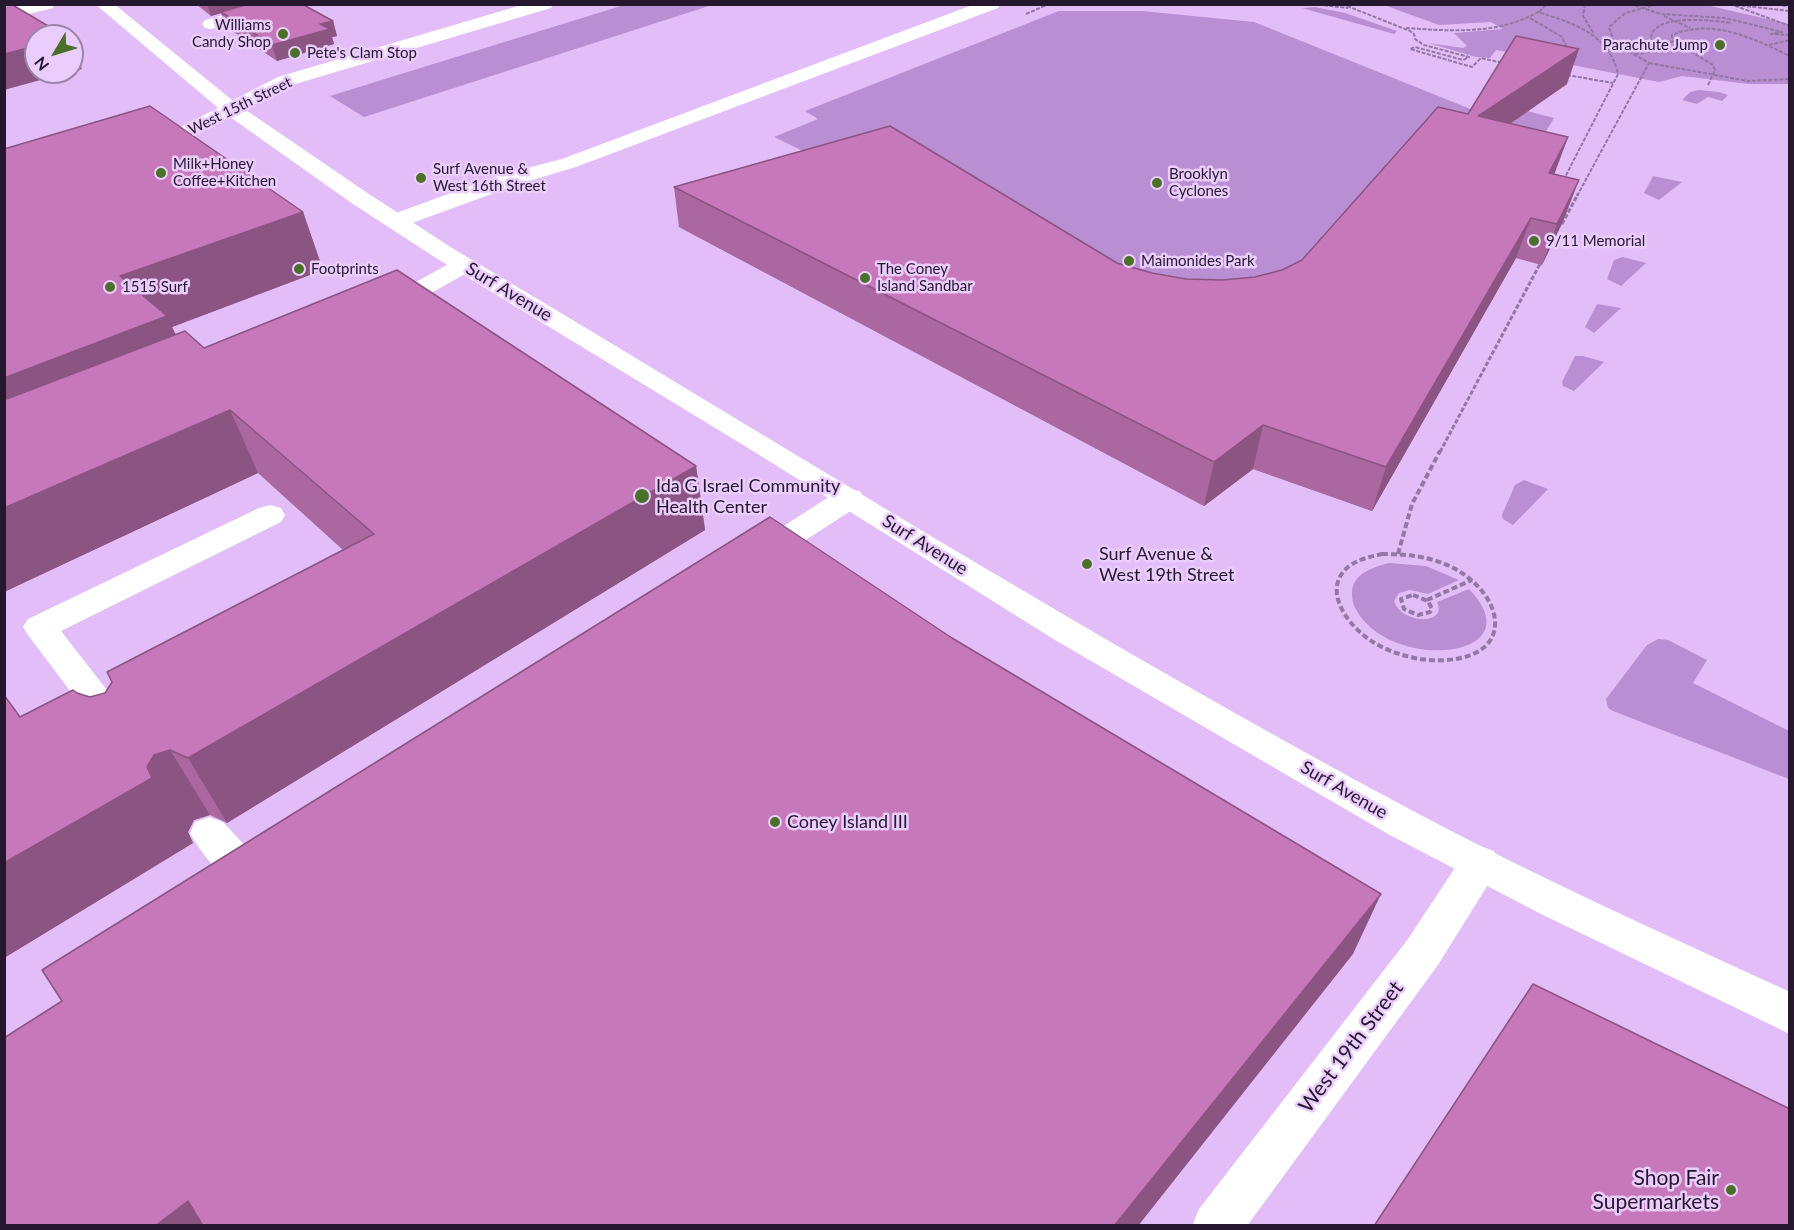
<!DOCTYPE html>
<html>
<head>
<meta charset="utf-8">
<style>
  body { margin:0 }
  #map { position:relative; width:1794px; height:1230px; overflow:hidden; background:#e2bdf8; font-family:Lato,sans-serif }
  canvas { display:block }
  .frame { position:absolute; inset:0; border:6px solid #25172d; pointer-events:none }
  .north { position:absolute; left:24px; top:24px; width:60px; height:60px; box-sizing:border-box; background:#ebcdfd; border:2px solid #9c84aa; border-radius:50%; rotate:232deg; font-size:16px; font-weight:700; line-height:24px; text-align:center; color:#25172d }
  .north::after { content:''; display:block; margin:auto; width:21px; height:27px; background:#4b702a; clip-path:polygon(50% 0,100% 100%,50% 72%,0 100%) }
</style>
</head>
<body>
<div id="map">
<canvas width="1794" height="1230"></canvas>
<div class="frame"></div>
<div class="north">N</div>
</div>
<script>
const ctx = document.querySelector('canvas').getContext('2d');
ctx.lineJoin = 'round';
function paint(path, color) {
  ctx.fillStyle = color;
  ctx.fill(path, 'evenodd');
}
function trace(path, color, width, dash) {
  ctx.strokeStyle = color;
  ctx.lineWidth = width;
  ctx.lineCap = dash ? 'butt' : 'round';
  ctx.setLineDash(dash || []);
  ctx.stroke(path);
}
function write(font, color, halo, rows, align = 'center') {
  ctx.font = font + ' Lato,sans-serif';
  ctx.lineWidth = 5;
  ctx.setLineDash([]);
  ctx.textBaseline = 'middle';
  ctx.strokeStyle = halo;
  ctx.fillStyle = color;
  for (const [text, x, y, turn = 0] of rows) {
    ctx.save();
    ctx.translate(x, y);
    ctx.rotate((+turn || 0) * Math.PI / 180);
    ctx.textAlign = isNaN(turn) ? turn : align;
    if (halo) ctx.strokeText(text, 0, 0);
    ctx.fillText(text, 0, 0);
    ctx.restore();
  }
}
paint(new Path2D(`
  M624,5H712L364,117L330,96Z
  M1384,5H1706L1789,24V84H1749L1682,76L1659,82L1496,50L1490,58L1476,57L1428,43L1463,48L1467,46L1454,33L1503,29L1491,22L1439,25Z
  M1315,7L1345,13L1397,31L1394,34L1302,8Z
  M1059,11H1142L1254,22L1478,112L1489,101L1554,118L1524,168L1535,212L1564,220L1542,265L1516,258L1372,511L1253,469L1204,506L679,227L853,175L774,137L818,119L805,111Z
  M1699,90L1719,92L1728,95L1722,101L1708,97L1697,104L1682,100L1690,92Z
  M1653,176L1682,182L1659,200L1644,193Z
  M1623,257L1646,263L1621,286L1607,279L1614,260Z
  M1597,304L1621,308L1594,333L1585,327Z
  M1575,356H1583L1604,362L1574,391L1563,386L1562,382Z
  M1524,480L1548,489L1513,525L1503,519L1502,515L1515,485Z
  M1389,563L1426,566L1459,580L1428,594L1410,590L1399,593L1394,601C1401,624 1448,626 1437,602L1469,589C1531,654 1412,670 1367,624C1358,615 1351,604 1352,592C1353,573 1374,567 1389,563Z
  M1658,639L1668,640L1707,660L1693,683L1789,731V779L1613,711L1608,708L1606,699L1647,645Z`), '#ba8ed3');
trace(new Path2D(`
  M1313,4L1348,8
  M1342,4L1410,31L1414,34L1415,39L1424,45L1469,57L1463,60L1415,47L1410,49L1472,67L1481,58L1503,63
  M1585,4L1583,16L1594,34
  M1630,4L1661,14L1725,18L1782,32L1771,34L1790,35
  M1730,4L1790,26
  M1777,4L1790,7
  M1736,5L1790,11
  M1539,12L1547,4
  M1026,14L1049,4
  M1664,16L1690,28
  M1530,18L1562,37L1568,50
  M1406,28C1450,31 1498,35 1538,12C1573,23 1609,34 1618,74L1563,181
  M1615,43L1673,42
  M1769,45L1790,40
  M1635,54L1665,50L1651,39C1651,12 1715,21 1732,23
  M1649,63L1748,81L1790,79
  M1567,75L1613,83
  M1708,85L1715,70L1713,65L1672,40V35C1713,18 1752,38 1790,56
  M1577,196L1649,63L1614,43L1609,27L1625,13L1659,4`), '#9478a4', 2, [4, 1.5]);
trace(new Path2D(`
  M1562,224L1578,194
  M1440,452L1541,262`), '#9478a4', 3, [4.5, 2]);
trace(new Path2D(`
  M1382,554C1408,554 1435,557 1457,570C1505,598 1514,655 1447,660C1422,662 1394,655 1373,642C1350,628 1320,591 1348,567C1358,559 1370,557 1382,554Z
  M1398,554L1412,504L1440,451
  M1413,595L1428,601L1432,609L1430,612L1418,615L1404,609L1401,599Z
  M1427,600L1472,580`), '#9478a4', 4, [6, 3]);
paint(new Path2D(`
  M975,4H1000L998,8L576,167L516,185L404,226L396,228L388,226L385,221L388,216L500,175L562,159Z
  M270,505L281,508L285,515L281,522L61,631L138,730L133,740L120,744L107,740L28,635L23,627L28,619L259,508Z
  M209,817L223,822L267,869L273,881L267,893C263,894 257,898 253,898C236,898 197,848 190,833L195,822Z`), '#fff');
paint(new Path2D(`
  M262,4H290L288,8L211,29L205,28L202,24L205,20Z
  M525,4H553L551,8L292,85L181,142L144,153L137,151L134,147L137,143L167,134L278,77Z
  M464,258L472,260L476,265L472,270L394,314L385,316L376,314L373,309L376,304L456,260Z
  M849,489L860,491L864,498L860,505L767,565L756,568L745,565L740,558L745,551L838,491Z
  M1480,846L1494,851L1500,863L1494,875L1438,965L1247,1226H1192L1199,1209L1408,939L1466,851Z`), '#fff');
paint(new Path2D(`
  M25,4H55L53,8L4,20V10Z
  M95,4H114L237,104L369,194L452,248C772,438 1087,637 1415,812C1537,877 1664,934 1790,992V1034L1541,914L1388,834L1055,640L753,451L436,258L353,204L223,112Z`), '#fff');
paint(new Path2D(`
  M196,4H302L333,21L337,36L332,37L334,44L277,61L226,27L221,13L211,16Z
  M1567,84L1510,124L1568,137L1554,174L1564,219L1542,265L1516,258L1372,511L1253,469L1204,506L679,227L674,187L1117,263L1152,273L1186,279L1222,280L1255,277L1282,270L1302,260L1468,114Z
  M150,106L303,212L323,270L172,327L176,335L204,348L696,466L705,530L227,823L210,815L194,820L188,832L193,843L4,958V695L20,717L77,693L90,697L105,693L343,550L258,473L4,592Z`), '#aa67a0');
paint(new Path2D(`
  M207,4H252L211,16Z
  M333,21L337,36L332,37L334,44L277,61L272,45L320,24Z
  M36,46V72H70L4,90V54Z
  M72,46L82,69L72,71Z
  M1579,49L1567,84L1466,154L1478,116Z
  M1568,137L1554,175L1549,173Z
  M1579,180L1564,219L1542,265L1557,224Z
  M303,212L323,270L172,327L195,377L4,455V378L120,276Z
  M1531,218L1516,258L1372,511L1386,467Z
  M230,410L258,473L4,592V508Z
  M1263,425L1253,469L1204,506L1214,462Z
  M696,466L705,530L227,823L188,758Z
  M170,750L210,815L194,820L188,832L193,843L4,958V863L147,767L154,755Z
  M1381,894L1353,954L1138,1226H1114Z
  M188,1201L211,1226H155Z`), '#8b5482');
const building = new Path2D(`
  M4,4H11L65,36H36V46L4,54Z
  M249,4H302L333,21L320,24L330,29L272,45L221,12Z
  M1516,36L1579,49L1478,116L1568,137L1549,173L1579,180L1557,224L1531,218L1386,467L1263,425L1214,462L674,187L890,126L1117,263L1152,273L1186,279L1222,280L1255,277L1282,270L1302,260L1438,107L1468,114Z
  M150,106L303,212L120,276L167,316L4,378V149Z
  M397,270L696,466L188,758L170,750L154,755L147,767L152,778L4,863V695L20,717L73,690L77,693L90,697L105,693L112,682L107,672L374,534L230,410L4,508V400L185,331L204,348Z
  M770,517L952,638L1381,894L1114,1226H203L188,1201L155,1226H4V1038L62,1001L42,970Z
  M1533,984L1790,1109V1226H1374Z`);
paint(building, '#c678ba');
trace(building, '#8b5482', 1.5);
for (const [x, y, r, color] of [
  [283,34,6,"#4b702a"],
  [1720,45,6,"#4b702a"],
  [295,53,6,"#4b702a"],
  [161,173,6,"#4b702a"],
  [421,178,6,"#4b702a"],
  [1157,183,6,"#4b702a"],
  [1534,241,6,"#4b702a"],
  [1129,261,6,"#4b702a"],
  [299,269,6,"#4b702a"],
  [865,278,6,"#4b702a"],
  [110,287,6,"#4b702a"],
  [642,496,8,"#4b702a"],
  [1087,564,6,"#4b702a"],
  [775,822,6,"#4b702a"],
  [1731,1190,6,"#4b702a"]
]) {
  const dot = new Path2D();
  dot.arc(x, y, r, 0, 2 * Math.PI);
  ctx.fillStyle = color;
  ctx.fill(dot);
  trace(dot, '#ebcdfd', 2);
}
write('15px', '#25172d', '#ebcdfd', [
  ["Williams",271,25,"right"],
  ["Candy Shop",271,42,"right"],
  ["Parachute Jump",1708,45,"right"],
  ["Pete's Clam Stop",307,53],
  ["Milk+Honey",173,164],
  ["Coffee+Kitchen",173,181],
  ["Surf Avenue &",433,169],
  ["West 16th Street",433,186],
  ["Brooklyn",1169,174],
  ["Cyclones",1169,191],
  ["9/11 Memorial",1546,241],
  ["Maimonides Park",1141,261],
  ["Footprints",311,269],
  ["The Coney",877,269],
  ["Island Sandbar",877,286],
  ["1515 Surf",122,287]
], 'left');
write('15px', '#25172d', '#ebcdfd', [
  ["West 15th Street",240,106,-26]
]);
write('18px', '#25172d', '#ebcdfd', [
  ["Surf Avenue",509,292,31],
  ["Surf Avenue",925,545,32],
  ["Surf Avenue",1344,790,30]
]);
write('18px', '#25172d', '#ebcdfd', [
  ["Ida G Israel Community",656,486],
  ["Health Center",656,507],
  ["Surf Avenue &",1099,554],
  ["West 19th Street",1099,575],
  ["Coney Island III",787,822]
], 'left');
write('21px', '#25172d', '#ebcdfd', [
  ["West 19th Street",1351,1047,-53]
]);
write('21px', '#25172d', '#ebcdfd', [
  ["Shop Fair",1719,1178],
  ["Supermarkets",1719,1202]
], 'right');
</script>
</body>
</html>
